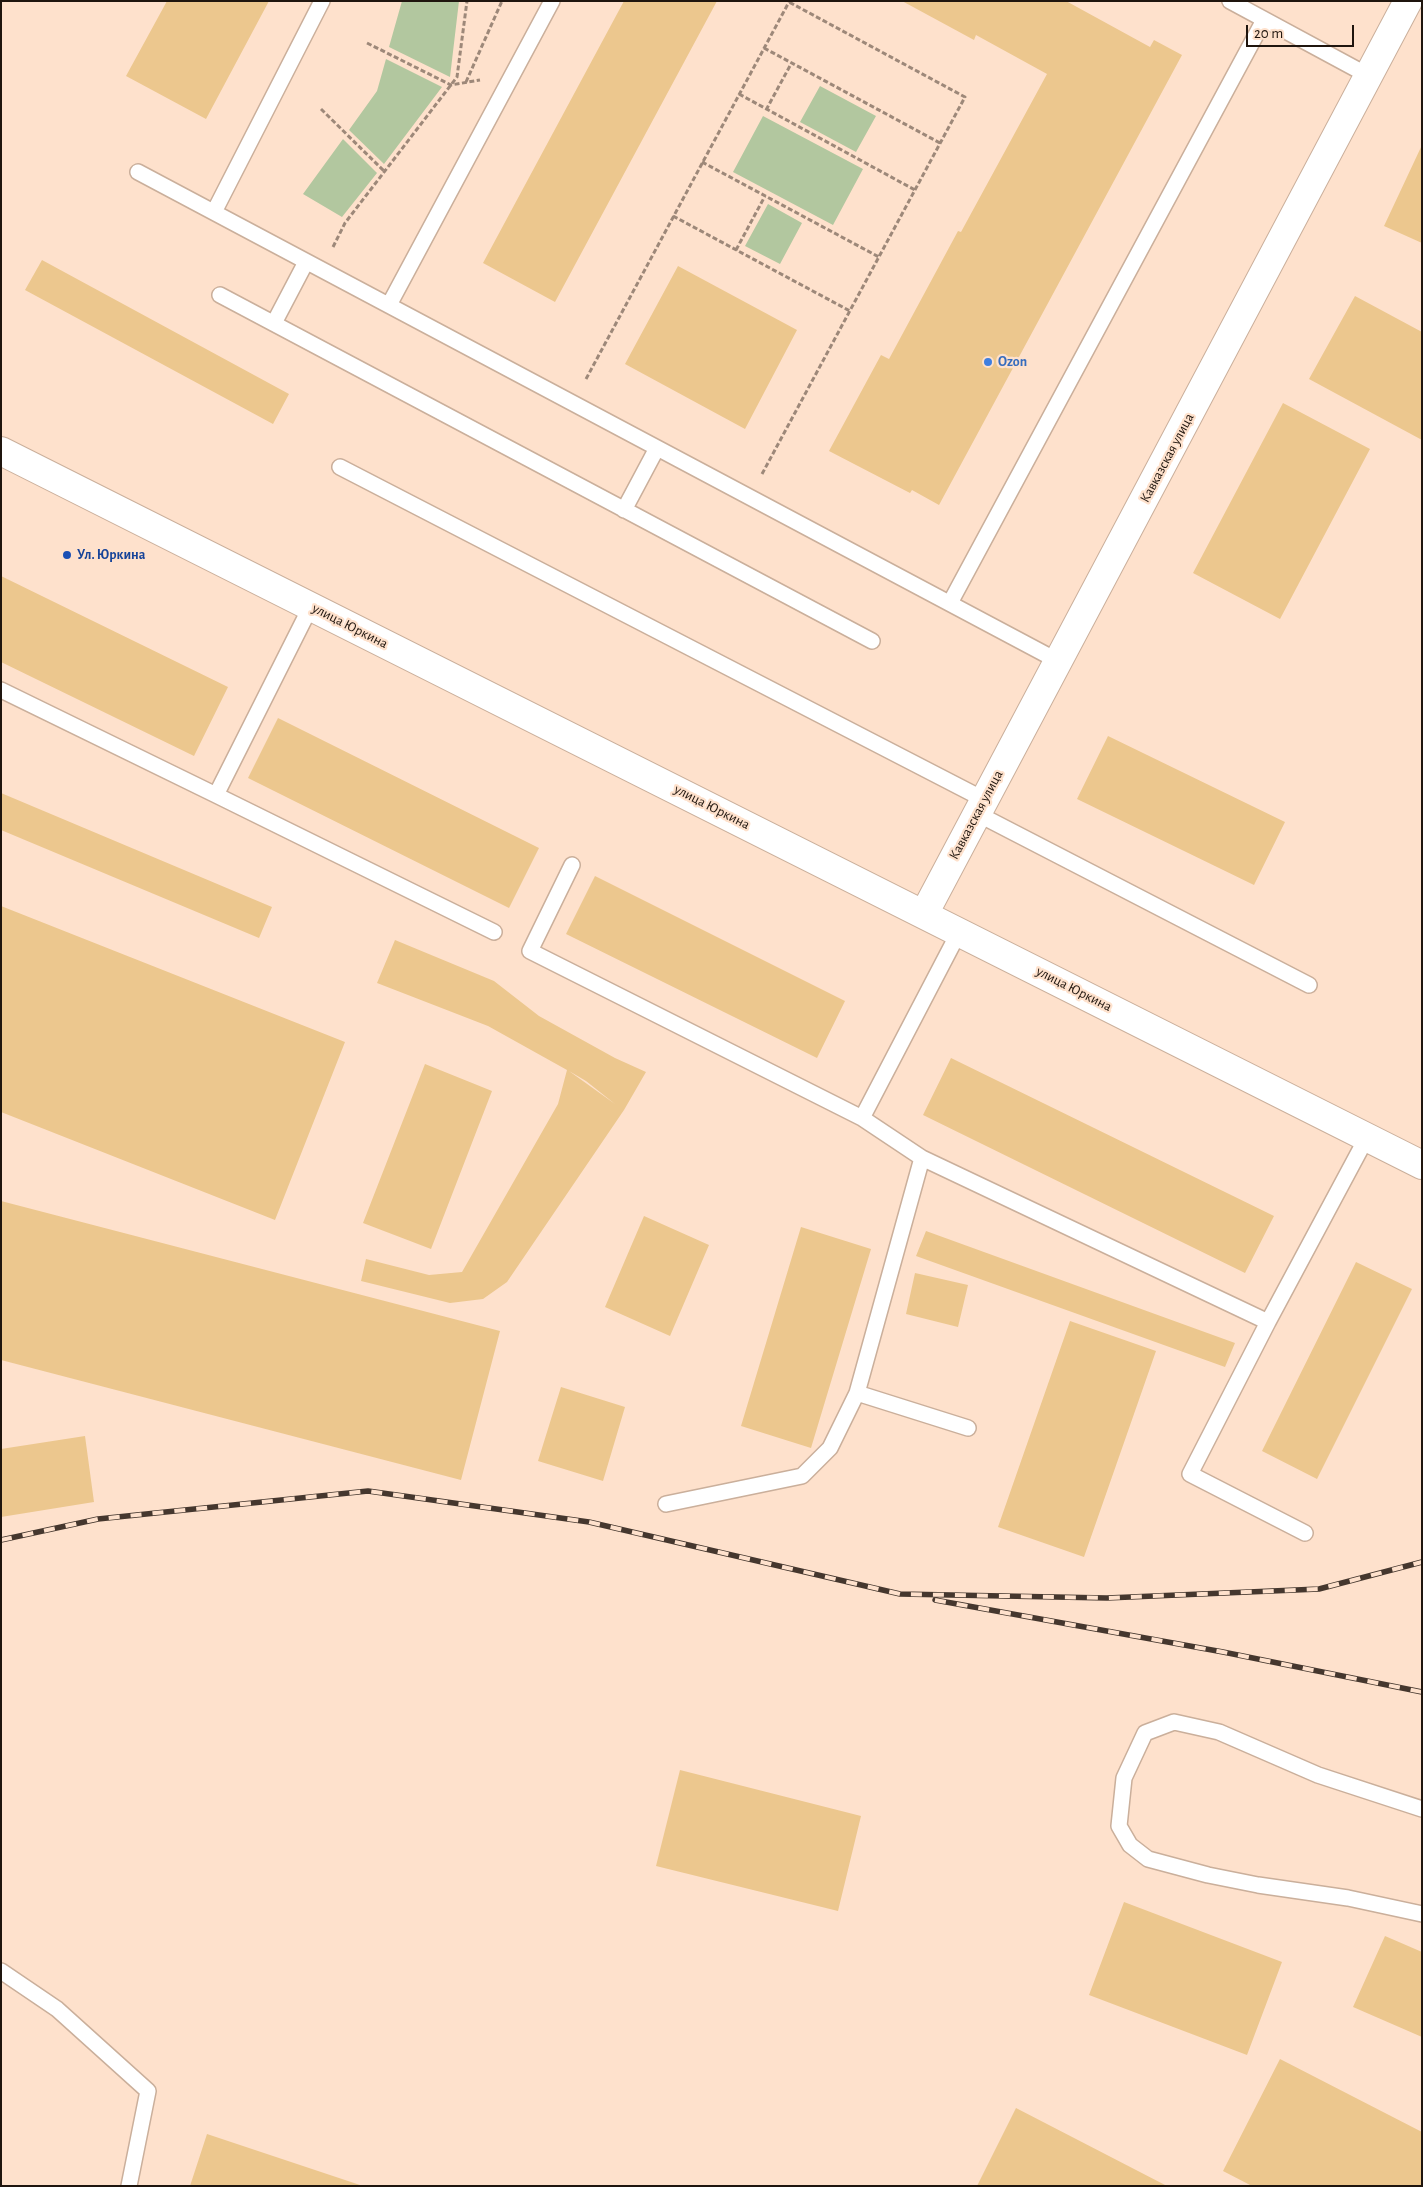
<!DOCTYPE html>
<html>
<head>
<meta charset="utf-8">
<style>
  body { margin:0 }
  #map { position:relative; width:1423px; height:2187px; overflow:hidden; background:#fee1cc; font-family:"Alegreya Sans",sans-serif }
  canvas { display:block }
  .frame { position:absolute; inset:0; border:2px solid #1f150e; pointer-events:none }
  .scale { position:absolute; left:1246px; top:25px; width:108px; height:22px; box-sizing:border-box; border:2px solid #1f150e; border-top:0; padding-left:6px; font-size:15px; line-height:18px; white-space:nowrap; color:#1f150e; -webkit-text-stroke:4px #fee1cc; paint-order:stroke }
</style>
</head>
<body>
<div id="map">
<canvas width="1423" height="2187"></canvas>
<div class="frame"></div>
<div class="scale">20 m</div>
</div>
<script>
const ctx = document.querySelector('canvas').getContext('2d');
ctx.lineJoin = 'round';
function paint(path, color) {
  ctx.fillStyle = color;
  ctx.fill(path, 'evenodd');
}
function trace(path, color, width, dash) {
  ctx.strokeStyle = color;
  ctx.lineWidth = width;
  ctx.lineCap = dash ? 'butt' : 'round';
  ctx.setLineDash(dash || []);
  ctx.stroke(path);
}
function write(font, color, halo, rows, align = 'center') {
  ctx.font = font + ' "Alegreya Sans",sans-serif';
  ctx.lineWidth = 4.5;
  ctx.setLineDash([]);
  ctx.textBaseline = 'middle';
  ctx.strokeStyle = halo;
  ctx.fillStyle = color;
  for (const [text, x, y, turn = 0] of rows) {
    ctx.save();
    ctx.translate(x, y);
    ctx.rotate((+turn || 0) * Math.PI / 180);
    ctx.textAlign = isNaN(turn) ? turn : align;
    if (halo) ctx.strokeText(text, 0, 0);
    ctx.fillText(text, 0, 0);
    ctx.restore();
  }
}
paint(new Path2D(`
  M402,1H459L450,77L389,47Z
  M386,59L442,87L384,164L349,130L377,91Z
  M820,86L876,116L856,152L800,122Z
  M763,116L863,169L833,225L733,172Z
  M343,139L377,173L342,217L303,194Z
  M768,204L802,223L780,264L745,246Z`), '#b2c79f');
paint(new Path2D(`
  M167,1H269L206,119L126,76Z
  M624,1H717L555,302L483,263Z
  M902,1H1066L1150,47L1154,40L1182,55L939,505L912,490L910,493L829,451L881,355L889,359L958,231L961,232L1047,74L976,35L974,40Z
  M1422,145V243L1384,226Z
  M42,260L289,394L273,424L25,290Z
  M678,266L797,330L745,429L625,364Z
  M1355,296L1422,332V440L1309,379Z
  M1283,403L1370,449L1280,619L1193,573Z
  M1,576L228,687L194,756L1,662Z
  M278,718L539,848L509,908L248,778Z
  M1108,736L1285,822L1254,885L1077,799Z
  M1,793L272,907L259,938L1,830Z
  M595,876L845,1001L817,1058L566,934Z
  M1,906L345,1042L275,1220L1,1112Z
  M395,940L494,981L539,1016L615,1058L646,1072L624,1110L507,1282L483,1299L450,1303L361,1281L366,1259L429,1275L462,1272L558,1104L567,1070L488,1026L377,983ZM569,1071L586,1081L615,1104Z
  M951,1058L1274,1216L1245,1273L923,1115Z
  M425,1064L492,1091L431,1249L363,1223Z
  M1,1201L500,1331L461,1480L1,1360Z
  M644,1216L709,1245L670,1336L605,1307Z
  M801,1227L871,1249L811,1448L741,1426Z
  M926,1231L1235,1343L1225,1367L916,1256Z
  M1356,1262L1412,1289L1317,1479L1262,1451Z
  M915,1273L968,1285L958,1327L906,1314Z
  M1070,1321L1156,1351L1084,1557L998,1527Z
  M561,1387L625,1407L603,1481L538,1461Z
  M85,1436L94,1502L1,1517V1449Z
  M680,1770L861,1816L838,1911L656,1866Z
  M1124,1902L1282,1962L1247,2055L1089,1995Z
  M1385,1936L1422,1952V2037L1353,2007Z
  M1280,2059L1422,2132V2186H1252L1223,2171Z
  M1016,2108L1167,2186H977Z
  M207,2134L360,2185V2186H190Z`), '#ecc78e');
const service = new Path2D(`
  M1230,1L1369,76
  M138,172L1058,661
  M214,212L322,1
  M220,295L872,641
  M389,305L552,1
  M274,323L306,262
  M340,467L983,799
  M624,510L657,448
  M950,603L1264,20
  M311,606L216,795L494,932
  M1,690L216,795
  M976,813L1309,985
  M572,865L530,951L862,1118L922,1158L1268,1322L1367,1137
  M862,1118L959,932
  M922,1158L857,1393L968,1428
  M1268,1322L1190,1474L1305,1533
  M666,1504L802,1476L830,1448L857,1393
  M1422,1809L1318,1775L1219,1732L1174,1722L1145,1733L1124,1778L1119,1826L1130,1845L1148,1859L1208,1875L1258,1885L1348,1898L1422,1914
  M1,1971L57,2009L148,2091L129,2186`);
const minor = new Path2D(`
  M924,914L1408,1`);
const secondary = new Path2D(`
  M1,451L1422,1165`);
trace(service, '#caaf9b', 18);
trace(minor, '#caaf9b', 30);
trace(secondary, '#caaf9b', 30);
trace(new Path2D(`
  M367,43L451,85L480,80
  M764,48L940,143
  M466,82L502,1
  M739,94L915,190
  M321,109L385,172
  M766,110L791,64
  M702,162L879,257
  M673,216L850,311
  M333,247L345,223L457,77L467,1
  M736,250L765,196
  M586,379L789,2
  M762,474L965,97L789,2`), '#9d8879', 3, [5, 2.5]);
trace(service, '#fff', 15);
trace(minor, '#fff', 28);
trace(secondary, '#fff', 28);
const rail = new Path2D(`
  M1,1540L98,1519L368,1491L589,1522L900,1594L1107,1598L1319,1589L1422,1562
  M935,1600L1223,1652L1422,1692`);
trace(rail, '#45372e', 5.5);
trace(rail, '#fee1cc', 4, [11]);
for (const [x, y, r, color] of [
  [988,362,5,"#3f7fe0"],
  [67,555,5,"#1a4fb4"]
]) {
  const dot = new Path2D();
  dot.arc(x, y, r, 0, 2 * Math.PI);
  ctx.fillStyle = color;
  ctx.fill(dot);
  trace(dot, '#fee1cc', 2);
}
write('bold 14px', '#366cbe', '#fee1cc', [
  ["Ozon",998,362]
], 'left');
write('14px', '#1f150e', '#fee1cc', [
  ["Кавказская улица",1167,458,-62],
  ["улица Юркина",350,626,27],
  ["улица Юркина",712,807,27],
  ["Кавказская улица",976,815,-62],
  ["улица Юркина",1074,989,27]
]);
write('bold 14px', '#164399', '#fee1cc', [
  ["Ул. Юркина",77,555]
], 'left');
</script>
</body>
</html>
